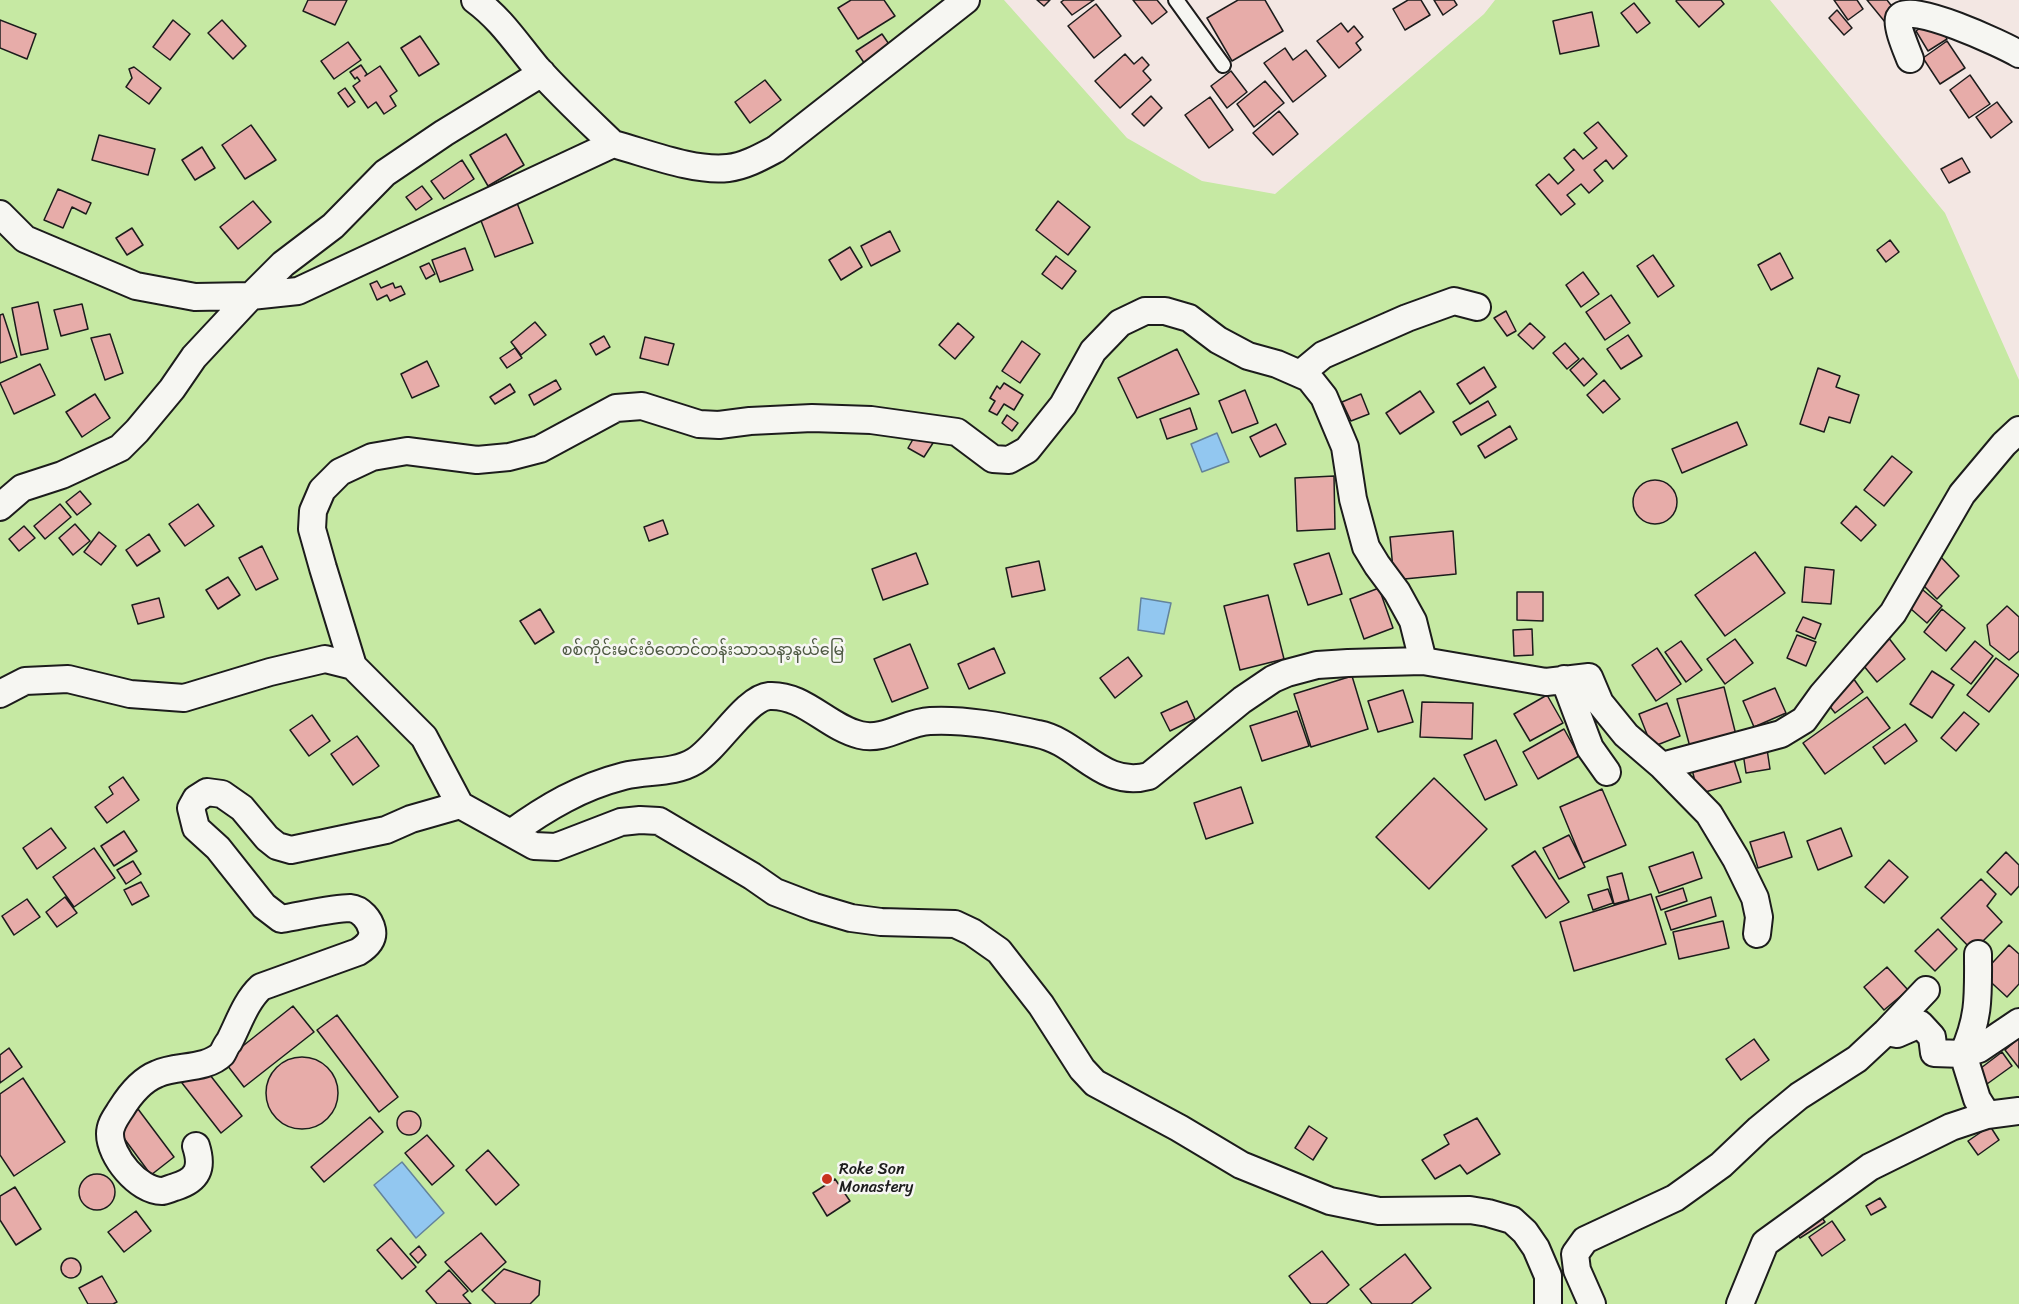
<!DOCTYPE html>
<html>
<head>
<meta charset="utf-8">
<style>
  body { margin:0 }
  canvas { display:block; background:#f3e7e3 }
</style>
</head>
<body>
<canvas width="2019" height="1304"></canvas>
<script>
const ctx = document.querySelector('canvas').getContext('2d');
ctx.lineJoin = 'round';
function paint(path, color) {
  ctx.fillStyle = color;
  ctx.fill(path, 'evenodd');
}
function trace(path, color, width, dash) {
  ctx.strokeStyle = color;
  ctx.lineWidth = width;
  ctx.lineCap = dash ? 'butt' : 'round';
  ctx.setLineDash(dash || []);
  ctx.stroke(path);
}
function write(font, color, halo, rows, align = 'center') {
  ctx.font = font + ' Sriracha,"Noto Sans Myanmar",sans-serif';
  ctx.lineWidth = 5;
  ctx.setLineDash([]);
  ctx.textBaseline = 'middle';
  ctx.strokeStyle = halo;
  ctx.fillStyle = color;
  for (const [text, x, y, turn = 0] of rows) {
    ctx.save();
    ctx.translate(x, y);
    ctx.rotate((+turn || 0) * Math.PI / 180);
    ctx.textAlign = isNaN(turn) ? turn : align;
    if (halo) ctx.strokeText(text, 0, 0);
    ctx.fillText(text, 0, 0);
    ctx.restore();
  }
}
paint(new Path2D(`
  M0,0H1004L1127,138L1202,181L1275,194L1484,14L1495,0H1770L1945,213L2019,380V1304H0Z`), '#c6e9a3');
const water = new Path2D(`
  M1217,433L1229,462L1202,472L1191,444Z
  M1141,598L1171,603L1164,634L1138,630Z
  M402,1162L444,1213L416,1238L374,1185Z`);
paint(water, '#92c7f0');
trace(water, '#63839b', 1.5);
const building = new Path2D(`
  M308,0H347L335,25L303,11Z
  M851,0H884L895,16L858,39L838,8Z
  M1037,0H1050L1044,6Z
  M1064,0H1094L1072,15L1061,2Z
  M1133,0H1157L1167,12L1152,24Z
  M1238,0H1265L1283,31L1232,61L1207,18Z
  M1408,0H1421L1430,15L1405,30L1393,9Z
  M1434,0H1454L1457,5L1443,15Z
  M1677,0H1721L1724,4L1699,27L1676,1Z
  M1834,0H1857L1863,9L1848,20Z
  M1867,0H1887L1897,13L1885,22Z
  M1634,3L1650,23L1637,33L1621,13Z
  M1096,4L1121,36L1094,58L1068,26Z
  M1837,10L1852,28L1844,35L1829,18Z
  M1592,12L1599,46L1560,54L1553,21Z
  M1935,18L1947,39L1928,51L1916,31Z
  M0,20L36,34L27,59L0,48Z
  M173,20L190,34L170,60L153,47Z
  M222,20L246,46L233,59L208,33Z
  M1341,23L1348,32L1354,26L1363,37L1356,43L1361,50L1339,68L1317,41Z
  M882,34L893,50L867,67L856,51Z
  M420,36L439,64L419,76L401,48Z
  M1947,41L1965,68L1940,84L1923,58Z
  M348,42L361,60L334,79L321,61Z
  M1285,48L1293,60L1306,50L1326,76L1293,102L1264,63Z
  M1125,54L1134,64L1142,57L1149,65L1143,71L1151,80L1120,108L1095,81Z
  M361,65L367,74L365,76L380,66L397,91L390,96L396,106L384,114L376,102L368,108L353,86L360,81L357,77L355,79L350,72Z
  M134,67L161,88L149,104L126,87L132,78L129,69Z
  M1231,71L1247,92L1227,108L1211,86Z
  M1970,75L1990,104L1969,118L1950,90Z
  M765,80L781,100L750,123L735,102Z
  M1265,81L1284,103L1254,127L1237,104Z
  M345,88L355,102L348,107L338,93Z
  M1151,96L1162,108L1144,126L1132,114Z
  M1210,97L1233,130L1209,148L1185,115Z
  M1997,102L2012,122L1991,138L1976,117Z
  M1279,111L1298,134L1273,155L1253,133Z
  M1598,122L1627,156L1613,169L1606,160L1594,170L1603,181L1589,193L1581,184L1567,195L1575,204L1561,215L1536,185L1549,174L1558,184L1574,170L1564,158L1574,149L1583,159L1597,148L1584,133Z
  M251,125L276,160L245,179L222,145Z
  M506,134L524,165L488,186L470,155Z
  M99,135L155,149L148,175L92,160Z
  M202,147L215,168L195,180L182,160Z
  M1962,158L1970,172L1949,183L1941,169Z
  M462,160L474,179L444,199L431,181Z
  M422,186L432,199L416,210L406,197Z
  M58,189L91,203L86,214L72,207L63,228L44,220Z
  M515,198L533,243L495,257L478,213Z
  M253,201L271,222L238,249L220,227Z
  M1058,201L1090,227L1068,255L1036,230Z
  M132,228L143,245L127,255L116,238Z
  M890,231L900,251L871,266L861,246Z
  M1890,240L1899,252L1886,262L1877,250Z
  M850,247L862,267L841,280L829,260Z
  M465,248L473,270L440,282L432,260Z
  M1780,253L1793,278L1771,290L1758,265Z
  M1653,255L1674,286L1658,297L1637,266Z
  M1056,256L1076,271L1062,289L1042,274Z
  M429,263L435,274L426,279L420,267Z
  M1583,272L1599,294L1581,307L1566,285Z
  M377,281L381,288L393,283L395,288L401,286L405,294L390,301L387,295L377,300L370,284Z
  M1611,295L1630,323L1605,340L1586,312Z
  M38,302L48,349L21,355L12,308Z
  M82,304L88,329L61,336L54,310Z
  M1506,311L1516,331L1507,336L1494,318Z
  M3,314L17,357L0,363V315Z
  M535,322L546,335L521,355L511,342Z
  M958,323L974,337L955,359L939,345Z
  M1530,323L1545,337L1533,349L1518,335Z
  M110,334L123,373L105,380L91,338Z
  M1628,335L1642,356L1621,369L1607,349Z
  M604,336L610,347L596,355L590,344Z
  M645,337L674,344L668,365L640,358Z
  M1022,341L1040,354L1020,383L1002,371Z
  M1565,343L1579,359L1567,369L1553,353Z
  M515,348L522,358L507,368L500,358Z
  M1177,349L1199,394L1137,418L1118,378Z
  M1583,358L1597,374L1584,386L1570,370Z
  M427,361L439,386L412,398L401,374Z
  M40,364L55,395L14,414L0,383Z
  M1484,367L1496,387L1470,404L1457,384Z
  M1818,368L1840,376L1836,387L1859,395L1850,423L1829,417L1824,432L1800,424Z
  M556,380L561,389L534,405L529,395Z
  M1604,380L1620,399L1603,413L1587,395Z
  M1004,383L1023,395L1014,410L1004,404L997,415L989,411L995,401L990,398L997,386L1000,389Z
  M510,384L515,392L495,404L490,397Z
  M1245,390L1258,423L1232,433L1219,401Z
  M1420,391L1434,412L1400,434L1386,413Z
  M95,394L110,418L82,437L66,412Z
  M1361,394L1369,414L1351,421L1342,402Z
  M1488,401L1496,415L1461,435L1453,422Z
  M1190,408L1197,429L1167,439L1160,419Z
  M1007,415L1018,423L1012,431L1002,423Z
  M1737,422L1747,445L1682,473L1672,449Z
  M1276,424L1286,444L1260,457L1250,437Z
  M1510,426L1517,439L1485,458L1478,446Z
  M916,434L933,443L924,457L908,448Z
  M1892,456L1912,472L1884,506L1864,490Z
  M1334,476L1335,529L1297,531L1295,478Z
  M1633 502a22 22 0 1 1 44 0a22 22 0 1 1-44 0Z
  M80,491L91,504L77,515L66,502Z
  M60,504L71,517L45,539L34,526Z
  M198,504L214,526L185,546L169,524Z
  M1856,506L1876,525L1861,541L1841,523Z
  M663,520L668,534L649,541L644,527Z
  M75,524L90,541L73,555L59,538Z
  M24,526L35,538L19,551L9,539Z
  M1453,531L1456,574L1394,580L1390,537Z
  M99,532L116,546L101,565L84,552Z
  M149,534L160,551L137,566L126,550Z
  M262,546L278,579L256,590L239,558Z
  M1755,552L1785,593L1725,636L1695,595Z
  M916,553L928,584L883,600L872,569Z
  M1329,553L1342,594L1308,605L1294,564Z
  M1939,555L1959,576L1937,599L1916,578Z
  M1039,561L1045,590L1012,597L1006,568Z
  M1805,567L1834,570L1831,604L1802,602Z
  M228,577L240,595L218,609L206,590Z
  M1917,585L1942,606L1927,623L1903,602Z
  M1379,588L1393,628L1364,639L1350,599Z
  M1517,592H1543V621L1517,620Z
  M1268,595L1284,659L1240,670L1224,606Z
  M159,598L164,617L138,624L132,605Z
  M2007,606L2019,617V651L2009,660L1990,645L1987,625Z
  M540,609L554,632L535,644L520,621Z
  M1942,609L1965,628L1946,651L1924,632Z
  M1803,617L1821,624L1815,639L1796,631Z
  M1532,629L1533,655L1514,656L1513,630Z
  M1797,635L1816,642L1806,666L1787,658Z
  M1888,637L1905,659L1877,682L1859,660Z
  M1735,639L1753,663L1725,684L1707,659Z
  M1681,641L1702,670L1686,682L1665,652Z
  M1975,641L1993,656L1971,684L1951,669Z
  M910,644L928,688L892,702L874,659Z
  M994,648L1005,673L969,689L958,664Z
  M1657,648L1681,684L1656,701L1632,665Z
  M1128,657L1142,676L1115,698L1100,678Z
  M1996,658L2019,675L1989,712L1967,695Z
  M1932,671L1954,685L1932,718L1910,704Z
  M1352,676L1368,729L1311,747L1294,694Z
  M1853,678L1863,692L1835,713L1824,699Z
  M1724,687L1736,735L1690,747L1677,699Z
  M1775,688L1786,713L1754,727L1743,701Z
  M1403,690L1413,722L1378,732L1368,701Z
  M1547,695L1563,723L1530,741L1514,714Z
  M1867,697L1890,728L1825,774L1803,743Z
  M1187,701L1195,719L1170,731L1161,713Z
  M1422,702L1473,703L1472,739L1420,737Z
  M1667,703L1680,736L1652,747L1639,714Z
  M1297,711L1309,746L1262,761L1250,726Z
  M1964,712L1979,724L1956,751L1941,738Z
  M312,715L330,741L309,756L290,730Z
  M1905,724L1917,741L1885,764L1873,747Z
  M1564,729L1579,756L1538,779L1523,752Z
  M357,736L379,766L353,785L331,754Z
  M1496,740L1517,785L1485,800L1464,755Z
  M1767,749L1770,769L1746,773L1743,753Z
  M1732,754L1741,782L1698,794L1691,765Z
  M123,777L139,800L107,823L95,807L113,794L109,787Z
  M1434,778L1487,829L1429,889L1376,837Z
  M1241,787L1253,823L1206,839L1194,803Z
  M1602,789L1626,845L1583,863L1560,807Z
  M51,828L66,848L37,869L23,848Z
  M1841,828L1852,856L1818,870L1807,841Z
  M124,831L137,851L114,866L101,846Z
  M1784,832L1792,857L1758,868L1750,842Z
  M1569,835L1585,867L1559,879L1543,848Z
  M94,848L115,878L74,907L53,877Z
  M1535,851L1569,902L1546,918L1512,866Z
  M1693,852L1702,878L1659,893L1649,867Z
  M2006,852L2019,865V886L2011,895L1987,872Z
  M1889,860L1908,877L1884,903L1865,887Z
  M133,861L141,874L126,884L117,870Z
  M1622,873L1629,900L1614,904L1607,877Z
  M1981,879L1996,894L1987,906L2002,922L1973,951L1941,918Z
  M141,882L149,896L132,905L124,890Z
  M1683,888L1687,901L1661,910L1656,897Z
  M1608,889L1613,903L1593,910L1588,895Z
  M1651,894L1666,944L1574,971L1560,922Z
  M65,897L77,913L57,927L46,912Z
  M1711,897L1716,916L1671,930L1665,912Z
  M27,899L40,917L14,935L2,916Z
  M1723,921L1729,948L1679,959L1673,932Z
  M1938,929L1957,949L1935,971L1915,951Z
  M2009,945L2019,954V984L2007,997L1982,974Z
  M1887,967L1908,990L1884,1010L1864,987Z
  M293,1006L314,1032L244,1087L224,1061Z
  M337,1015L398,1097L379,1112L317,1030Z
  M2019,1038V1068L2005,1050Z
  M1754,1039L1769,1060L1741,1080L1726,1059Z
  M9,1048L22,1067L0,1083V1055Z
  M2002,1052L2012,1066L1987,1084L1977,1071Z
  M266 1093a36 36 0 1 1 72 0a36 36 0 1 1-72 0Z
  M203,1066L242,1116L221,1133L182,1083Z
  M23,1078L65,1142L14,1176L0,1155V1094Z
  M138,1109L174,1157L151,1175L115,1126Z
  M397 1123a12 12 0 1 1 24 0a12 12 0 1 1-24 0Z
  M370,1117L383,1132L324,1182L311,1167Z
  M1477,1118L1500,1154L1467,1174L1460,1165L1435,1179L1422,1160L1449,1144L1444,1135Z
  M1309,1126L1327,1138L1313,1160L1295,1148Z
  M1990,1126L1999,1140L1978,1155L1968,1141Z
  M427,1135L454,1166L432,1185L405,1153Z
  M488,1150L519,1185L496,1205L466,1170Z
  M79 1192a18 18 0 1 1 36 0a18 18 0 1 1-36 0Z
  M835,1179L850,1201L827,1216L813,1193Z
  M15,1187L41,1229L16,1245L0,1220V1196Z
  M1880,1198L1886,1207L1871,1215L1866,1206Z
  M136,1211L151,1231L124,1252L108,1232Z
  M1820,1215L1825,1222L1800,1238L1796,1231Z
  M1832,1221L1845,1240L1822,1256L1809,1237Z
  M481,1233L506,1262L472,1292L445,1262Z
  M391,1238L416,1267L402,1279L377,1250Z
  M419,1246L426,1255L418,1263L410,1254Z
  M1322,1251L1349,1285L1326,1304H1311L1289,1276Z
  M1405,1254L1431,1288L1411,1304H1372L1360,1289Z
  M61 1268a10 10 0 1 1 20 0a10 10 0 1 1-20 0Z
  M504,1269L540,1281L539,1295L530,1304H496L482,1290Z
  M449,1270L468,1291L463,1295L471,1304H437L426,1291Z
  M102,1276L117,1302L113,1304H88L79,1288Z`);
paint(building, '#e7aca9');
trace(building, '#1c1c1c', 1.5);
const service = new Path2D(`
  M1176,0L1223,65`);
const minor = new Path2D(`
  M475,0C502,20 516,43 537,68C561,95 587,119 613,144
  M1910,59C1907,51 1896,26 1899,18C1908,0 2004,45 2019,54
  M0,214L25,239L136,286L195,297L251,296L298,291L613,144C647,153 694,172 728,168C745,166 761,157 776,149L966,0
  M1300,374L1323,355L1407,318L1454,301L1477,307
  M0,507L22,488L62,475L120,448L137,431L172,389L194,357L251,296L283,264L333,226L385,173L444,133L542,73
  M353,666L323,568L312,529L313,511L322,490L340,472L372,457L407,451L477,460L509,457L540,449L616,408L642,406L699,424L719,425L750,421L812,418L871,420L957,432L993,459L1009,460L1027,450L1063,405L1093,351L1120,323L1145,311H1165L1189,318L1218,340L1248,356L1277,364L1309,378L1324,397L1345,447L1353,499L1366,547L1377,565L1397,592L1413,621L1423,661
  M1564,679L1590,748L1607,772
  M0,694L25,681L68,679L130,694L184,698L270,672L325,659L353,666L424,737L460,805L534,846L556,847L621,822L640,820L659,821L752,876L775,892L814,907L851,918L881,922L955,924L972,932L999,951L1041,1005L1082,1069L1095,1083L1179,1128L1241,1165L1330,1201L1379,1211L1470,1210L1488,1213L1512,1220L1525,1232L1536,1248L1548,1276V1304
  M1662,766L1709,814L1736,859L1755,898L1759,917L1757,934
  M511,833C547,807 581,787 624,776C647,770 674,774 695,761C717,748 746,698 769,696C804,694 827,727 860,735C885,741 906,722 930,721C966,719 1004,727 1038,734C1079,742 1102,789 1149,776L1242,700L1273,679L1287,673L1317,665L1348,663L1423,661L1546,682L1589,677L1600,703L1626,735L1662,766L1781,734L1804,720L1822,695L1893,613L1962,494L2004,444L2019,430
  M1978,954C1978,995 1980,1016 1963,1054L1977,1099L1987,1115
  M1886,1032L1897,1034L1920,1024L1932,1037L1934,1053L1963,1054L1979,1049L2019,1022
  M196,1146C203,1168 198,1180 175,1187C171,1188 165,1191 162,1191C138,1191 110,1156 110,1134C110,1124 116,1117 121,1109C129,1096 142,1080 157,1074C176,1065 206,1070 222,1054C224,1051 226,1045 229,1042C239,1023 245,1002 261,987L358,952C366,947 374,940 372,930C370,920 361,909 350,908C333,908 300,916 281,919L264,906L218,848L196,828L191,808L196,799L207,792L222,794L242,808L267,838L277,846L291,850L386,830L411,819L460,805
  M1592,1304L1577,1270L1575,1254L1585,1240L1675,1198L1721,1165L1759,1129L1799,1096L1857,1059L1886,1032L1926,990
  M1740,1304L1765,1243L1870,1167L1951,1127L1987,1115L2019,1111`);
trace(service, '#1c1c1c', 18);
trace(minor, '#1c1c1c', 30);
trace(service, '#f6f6f2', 14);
trace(minor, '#f6f6f2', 26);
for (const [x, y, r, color] of [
  [827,1179,6,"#c8321e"]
]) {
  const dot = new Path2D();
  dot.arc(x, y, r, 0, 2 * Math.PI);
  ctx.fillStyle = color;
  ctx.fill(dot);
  trace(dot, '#f6f6f2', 2);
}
write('16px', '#4f5a44', '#f6f6f2', [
  ["စစ်ကိုင်းမင်းဝံတောင်တန်းသာသနာ့နယ်မြေ",703,651]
]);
write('16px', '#1c1c1c', '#f6f6f2', [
  ["Roke Son",839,1170],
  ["Monastery",839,1188]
], 'left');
</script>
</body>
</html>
